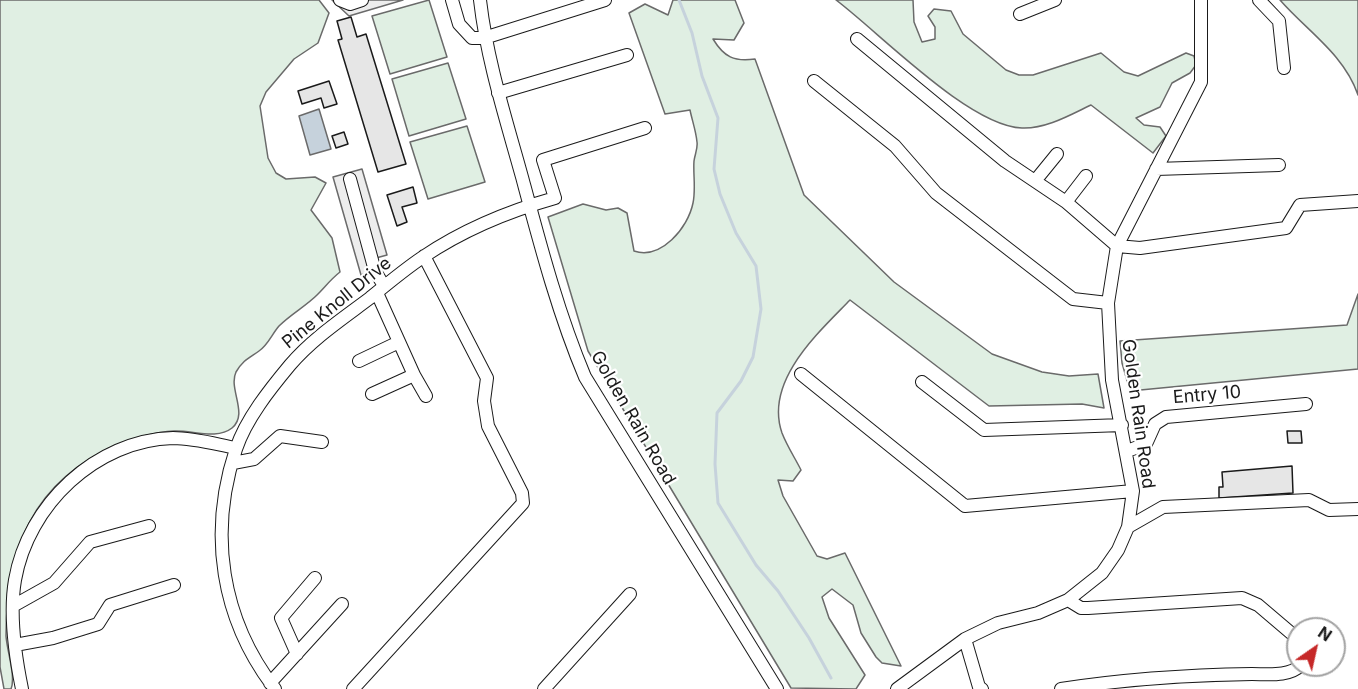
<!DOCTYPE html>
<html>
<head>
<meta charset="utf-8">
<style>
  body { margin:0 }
  #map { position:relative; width:1358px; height:689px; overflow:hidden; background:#fff; font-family:Inter,sans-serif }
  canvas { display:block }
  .north { position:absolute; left:1286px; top:617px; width:60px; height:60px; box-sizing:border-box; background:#fff; border:2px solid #a3a3a3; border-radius:50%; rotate:34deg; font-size:16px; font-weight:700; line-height:24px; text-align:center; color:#1a1a1a }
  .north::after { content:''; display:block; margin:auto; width:21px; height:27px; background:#c62828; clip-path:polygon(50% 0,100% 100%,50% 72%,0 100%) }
</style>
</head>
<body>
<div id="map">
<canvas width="1358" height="689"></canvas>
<div class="north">N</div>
</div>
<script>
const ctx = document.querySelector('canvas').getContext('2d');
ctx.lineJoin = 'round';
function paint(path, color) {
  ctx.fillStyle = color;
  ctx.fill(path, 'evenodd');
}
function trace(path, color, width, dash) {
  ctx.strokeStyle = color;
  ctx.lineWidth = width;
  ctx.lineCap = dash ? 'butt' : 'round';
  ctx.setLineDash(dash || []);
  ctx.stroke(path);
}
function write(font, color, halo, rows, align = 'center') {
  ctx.font = font + ' Inter,sans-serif';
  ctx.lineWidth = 4.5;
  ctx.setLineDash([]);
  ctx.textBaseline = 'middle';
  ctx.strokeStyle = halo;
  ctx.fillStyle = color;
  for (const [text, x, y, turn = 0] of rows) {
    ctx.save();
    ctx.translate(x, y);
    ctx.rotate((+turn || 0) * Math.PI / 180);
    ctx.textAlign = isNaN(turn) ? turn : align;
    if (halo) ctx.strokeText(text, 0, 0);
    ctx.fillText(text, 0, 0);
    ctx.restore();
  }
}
const green = new Path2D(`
  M0,0H319L329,13L318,43L294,59L266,92L260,106L268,158L276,173L286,179L315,177L326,183L311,210L332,238L340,272C331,279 325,287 317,295C306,306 291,314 279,326C272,334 268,345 259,351C249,358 243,360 236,372C228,389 249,414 232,428C217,440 192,430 174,431C156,432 133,438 117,445C33,481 6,549 6,636C7,651 16,677 11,689H4L0,667Z
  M429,0L447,57L390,74L372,16Z
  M673,0H735L744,23L734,40L713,39C724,57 734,62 755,59L804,195L894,282L992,354L1042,372L1069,376L1098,374L1104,408L1082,404L989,406L850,300C818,333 764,381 782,433C787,446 795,458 801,470L793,481L778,480L783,496L817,556L827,559L845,553L901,666L882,663L876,657L861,633L853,605L832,589L822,597L829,618L865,675L856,689L791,688L588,351L548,217L583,204L606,210L618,208L627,213L634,251C661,260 688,228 693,203C696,189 693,174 694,161C695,154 698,148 697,142C696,131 692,120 690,110L665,114L629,13L645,4L668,15Z
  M836,0H913L914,22L922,42L935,39V27L928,16L934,9L951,11L963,34L1006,70L1019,75H1033L1101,53L1124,72L1138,76L1186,53L1194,56L1196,65L1190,73L1172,83L1160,107L1136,118L1144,125L1160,127L1166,136L1153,153L1091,105C1070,115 1046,129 1022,128C969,126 881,34 836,0Z
  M1280,0H1358V95C1344,54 1307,31 1280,0Z
  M448,63L466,119L409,136L392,79Z
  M467,126L485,182L428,199L410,142Z
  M1358,294V369L1130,391L1122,363L1120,341L1347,325Z`);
paint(green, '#e0efe3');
trace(green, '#6a6a6a', 1.5);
const parking = new Path2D(`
  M332,0H403L349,16Z
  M362,169L387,255L376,258L379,270L361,275L333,177Z`);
paint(parking, '#ededed');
trace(parking, '#6a6a6a', 1.5);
const water = new Path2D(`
  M319,109L331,149L310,155L299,116Z`);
paint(water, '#c6d2dc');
trace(water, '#6a6a6a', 1.5);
trace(new Path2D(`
  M679,0L692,33L702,76L718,118L714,169L720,194L736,233L756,266L761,309L753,357L741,381L717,413L715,464L718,503L756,565L778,591L809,638L831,678`), '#c6d2dc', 3);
const building = new Path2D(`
  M351,17L357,37L366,34L406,164L378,172L338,40L342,39L337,21Z
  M329,81L337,104L324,108L321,98L302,104L298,91Z
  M344,132L348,144L336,148L332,136Z
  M413,187L417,203L402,207L407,222L397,226L387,195Z
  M1287,431H1301L1302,443H1288Z
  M1292,466L1293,493L1219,498V487H1223L1222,472Z`);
paint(building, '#e6e6e6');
trace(building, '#1a1a1a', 1.5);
const minor = new Path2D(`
  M340,0L350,4L362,0
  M452,0L459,24L472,38H484L605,0
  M480,0C487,61 506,119 522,177C540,244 558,313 585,377L777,689
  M1259,0L1279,21L1284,68
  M1020,14L1055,0
  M857,39L1005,161L1066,202L1117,246L1140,248L1286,228L1300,205L1358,201
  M814,81L895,146L936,193L1060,289L1073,299L1108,303
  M498,93L627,55
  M1156,169L1279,165
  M350,179L375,271L384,286
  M1035,181L1057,154
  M1066,202L1086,176
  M359,361L399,342
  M801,374L965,506L1133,491
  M414,375L426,396
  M922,382L984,430L1122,425
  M372,394L414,375L377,293
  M1127,451L1146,444L1155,424L1166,417L1306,404
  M233,463L254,459L280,436L322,442
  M1128,527L1163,507L1309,500L1329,510L1358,509
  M1068,600L1081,608H1088L1242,598L1258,605L1298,639
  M13,606L54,583L90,542L149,526
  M965,639L979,687L982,689
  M15,645L53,638L98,624L110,605L174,585
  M297,654L281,618L315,578
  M270,683L342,604
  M22,689C15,655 9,615 15,580C28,505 96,440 173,438C194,438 215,444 236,448
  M275,689C221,619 208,533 236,449C246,419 270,389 290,365C312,339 342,319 370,298C387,284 405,269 423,257C463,230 509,211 555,198L543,160L645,128
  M353,689L523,503L522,493L488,426L484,401L487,378L424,256
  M544,689L630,594
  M897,689L965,639L998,623L1038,613L1068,600L1102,573L1118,550L1128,527L1133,491L1112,380L1108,303L1117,246L1201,82V0
  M1061,689C1125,679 1188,675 1252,674C1268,674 1289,677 1301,665`);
trace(minor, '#1a1a1a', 14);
trace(minor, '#fff', 12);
write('18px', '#1a1a1a', '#fff', [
  ["Pine Knoll Drive",337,303,-39],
  ["Entry 10",1207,395,-5],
  ["Golden Rain Road",1138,414,82],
  ["Golden Rain Road",633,418,60]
]);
</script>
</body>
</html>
